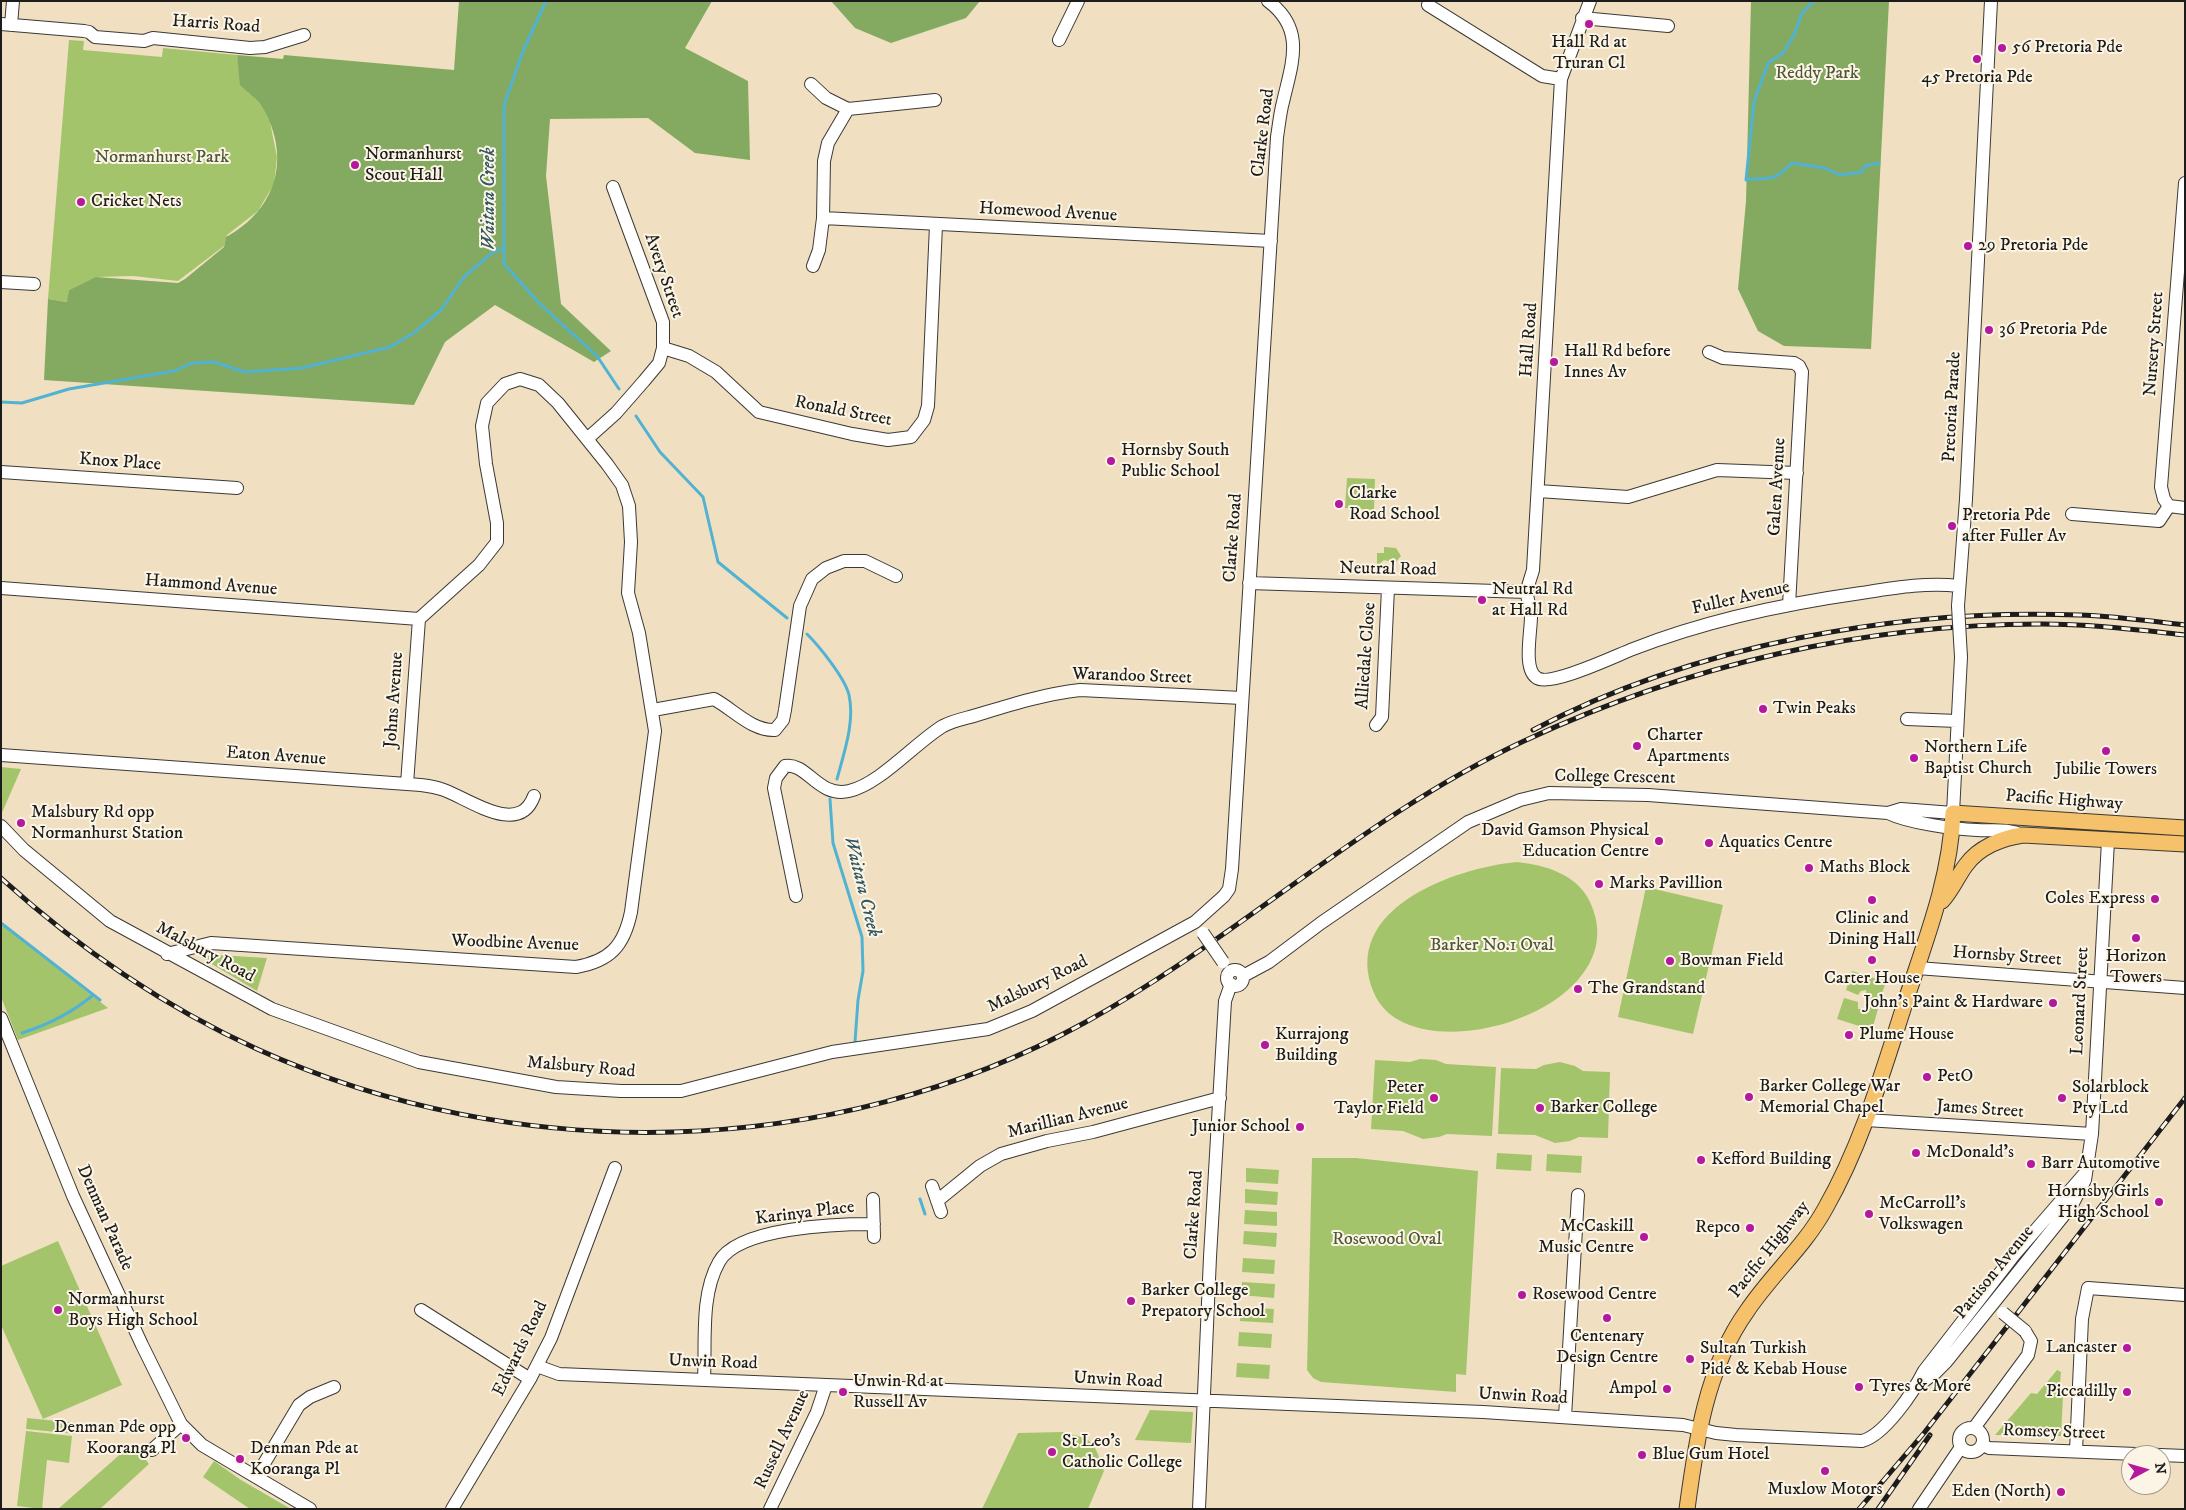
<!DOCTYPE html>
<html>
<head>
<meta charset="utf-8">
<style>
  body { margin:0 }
  #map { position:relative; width:2186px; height:1510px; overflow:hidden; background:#f0e0c1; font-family:"IM FELL DW Pica",serif }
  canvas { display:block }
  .frame { position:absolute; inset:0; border:2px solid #1c1c1c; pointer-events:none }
  .north { position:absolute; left:2121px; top:1445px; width:50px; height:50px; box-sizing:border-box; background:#fcf5e5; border:1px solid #a29e95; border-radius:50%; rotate:84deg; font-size:14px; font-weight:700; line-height:20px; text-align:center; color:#1c1c1c }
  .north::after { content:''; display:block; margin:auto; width:18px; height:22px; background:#b5179e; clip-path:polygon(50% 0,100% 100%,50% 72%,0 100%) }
</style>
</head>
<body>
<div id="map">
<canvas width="2186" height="1510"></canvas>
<div class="frame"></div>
<div class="north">N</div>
</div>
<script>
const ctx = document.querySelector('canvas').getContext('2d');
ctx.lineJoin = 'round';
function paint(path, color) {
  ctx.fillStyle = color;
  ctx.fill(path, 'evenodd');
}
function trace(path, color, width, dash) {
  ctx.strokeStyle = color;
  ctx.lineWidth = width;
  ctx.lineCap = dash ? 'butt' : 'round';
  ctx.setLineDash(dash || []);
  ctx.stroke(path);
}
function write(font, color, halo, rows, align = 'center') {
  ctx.font = font + ' "IM FELL DW Pica",serif';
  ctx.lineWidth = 4;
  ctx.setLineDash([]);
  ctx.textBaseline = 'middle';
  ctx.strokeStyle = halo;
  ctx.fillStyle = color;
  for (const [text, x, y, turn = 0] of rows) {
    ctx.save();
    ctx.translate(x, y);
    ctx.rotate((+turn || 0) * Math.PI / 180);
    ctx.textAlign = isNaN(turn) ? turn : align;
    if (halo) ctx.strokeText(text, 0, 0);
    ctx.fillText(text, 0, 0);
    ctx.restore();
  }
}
paint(new Path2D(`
  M69,40L84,41L83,50L162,57L163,48L237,55L241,84L263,107L270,122L277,157L274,184L258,211L227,235L224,246L178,281L133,276L97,277L69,290L68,302L48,299Z
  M1347,478L1375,479L1374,510L1345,508Z
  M1384,547L1396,548L1401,556L1395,563L1384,560L1377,566V553H1384Z
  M1,767L21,769L1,815Z
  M1517,862C1545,865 1577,874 1590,902C1641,1010 1410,1079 1374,993C1339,909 1454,868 1517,862Z
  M1646,887L1723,905L1693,1034L1618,1017Z
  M1,924L108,1008L18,1040L1,997Z
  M218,955L267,958L257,991L200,957Z
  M1852,971L1886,982L1879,1002L1867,998L1866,990L1861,991L1858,995L1846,990Z
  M1844,998L1858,1002V1009H1865L1867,1006L1878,1009L1872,1030L1837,1019Z
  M1420,1059L1436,1060L1446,1064L1496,1067L1492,1136L1447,1134L1439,1137L1423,1139L1403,1131L1371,1129L1375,1060L1410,1062Z
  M1560,1062L1575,1066L1583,1071L1610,1072L1608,1138L1579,1137L1570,1141L1555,1143L1535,1135L1498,1134L1501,1068L1536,1069L1544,1065Z
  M1497,1153L1532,1155L1531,1171L1496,1169Z
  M1547,1154L1582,1156L1581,1173L1546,1171Z
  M1312,1158H1356L1478,1171L1466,1375L1456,1374V1392L1321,1382L1313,1378L1307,1370Z
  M1246,1168L1279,1170L1278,1184L1246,1182Z
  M1245,1189L1278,1192L1277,1205L1245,1203Z
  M1245,1210L1277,1212V1226L1244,1224Z
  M1244,1231L1277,1233L1276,1247L1243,1244Z
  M58,1241L122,1385L43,1419L1,1325V1266Z
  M1243,1258L1275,1260L1274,1274L1242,1272Z
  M1242,1282L1275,1284L1274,1298L1241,1295Z
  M1241,1307L1274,1309L1273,1323L1240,1321Z
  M1239,1332L1272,1334L1271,1348L1238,1346Z
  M1237,1363L1270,1365L1269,1379L1236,1377Z
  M2057,1370L2061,1372L2059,1395L2063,1396L2061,1436L1995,1435L2031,1393L2037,1394Z
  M1150,1410L1193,1412L1191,1443L1135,1440Z
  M27,1418L77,1423L76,1434L26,1429Z
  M26,1431L72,1436L69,1463L47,1460L42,1509L17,1506Z
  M1063,1432C1094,1440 1093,1439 1104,1471L1088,1509H982L1018,1433Z
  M133,1443L149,1464L100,1509H58Z
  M214,1461L241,1480L291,1509H250L203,1477Z`), '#a4c46c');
paint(new Path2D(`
  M459,1H712L685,48L748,81L750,160L695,153L648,118L550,119L546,176L561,304L611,351L594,362L495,305L445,342L414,405L44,380L48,299L67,302L69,290L96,277L178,283L185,279L224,247L226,237C276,210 291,159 264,110C259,100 247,92 240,85L237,55L283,59L284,55L454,70Z
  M831,1H980L966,18L891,43L855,28Z
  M1751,1H1889L1871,349L1784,346L1758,331L1738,289L1746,201Z`), '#83aa60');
trace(new Path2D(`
  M546,1L523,51L504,105V264L541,305L597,356L619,389
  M1814,1L1802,13L1794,35L1783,53L1768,63L1754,102L1746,180C1771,176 1771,184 1792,163L1825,168L1840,175L1862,172L1865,166L1879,163
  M1,402L22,403L69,389L174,371L192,363L214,362L245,372L302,368L390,347L415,332L441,310L464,277L492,253L504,247
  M636,416L660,452L703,497L718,562L787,618
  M807,634C819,646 845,678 849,695C855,722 844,753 837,779
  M830,799L833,843L862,937L863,971L858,1000L855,1042
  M1,923L100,1000
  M22,1033C47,1025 73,1012 93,995
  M920,1199L925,1214`), '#52b2d1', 3);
const minor = new Path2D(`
  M1590,1L1561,79L1533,570C1531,577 1528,585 1527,591C1526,597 1531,607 1531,613C1532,629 1522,669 1537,678C1551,687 1617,655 1633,649C1707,620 1783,604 1861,593C1893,588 1926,582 1959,586
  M1428,5L1542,76L1561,79
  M1582,18L1668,26
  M1,24L84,31L89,32L95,37L144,41L153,38L250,48L265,47L304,35
  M11,25L13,1
  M1059,40L1078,1
  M811,84L826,98L848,109
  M823,218L1271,241
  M813,266L819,250L823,218L824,161L828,143L848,109L935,100
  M1,282L34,284
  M663,348L689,356L716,372L759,412L852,434L888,440L911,437L924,420L928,406L936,225
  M1709,352L1723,358L1794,363L1799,366L1802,372L1789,605
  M587,439L616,413L644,381L659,363L663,348V322L613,187
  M1,472L237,488
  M1538,491L1628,497L1717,470L1797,473
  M2169,506L2164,499L2161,487L2185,183
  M2169,506L2185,508
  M2072,514L2159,521L2169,506
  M1249,583L1527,592
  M1,588L419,619
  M1958,606L1966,499L1991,1
  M653,710L714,699C734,710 752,731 775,730L783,720L785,710L800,606L812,579L826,568L844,561H865L896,576
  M1907,719L1957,721
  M1376,725L1382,717L1388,588
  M1,755L421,785C429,786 436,787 444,790C469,799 519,837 534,796
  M407,784L419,619
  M1888,813C1909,823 1953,829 1977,830C1994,831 2007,828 2023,835
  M1,826L24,850L110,921L272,1009L419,1062L556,1087L621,1091H681L832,1052L988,1029L1032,1011L1195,922L1224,896L1229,889L1232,869L1277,137C1279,125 1280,113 1283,102C1292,63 1306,29 1268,1
  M796,896L774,788L776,778L785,766C807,762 818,798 849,791C880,784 915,743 943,726C954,720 968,718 980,714C1013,704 1045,694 1080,690L1242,698
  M167,954L211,943L576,967C610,961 624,946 631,912L655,731L639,633L628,593L631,542L629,506L622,485L607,464L558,403L539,385L520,379L505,384L487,403L482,426L486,464L497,523V542L479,565L419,619
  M1917,968L2185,988
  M1227 978a8 8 0 1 1 16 0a8 8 0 1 1-16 0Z
  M1243,976L1269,962L1321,923L1468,822L1520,800L1549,793L1648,795L1888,813L1901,809L1953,813L1961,657
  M1,1018L73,1196L142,1345L181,1424L202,1445L310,1509
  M1866,1120L2092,1134
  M932,1186L941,1212
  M873,1199L874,1237
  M937,1201L980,1166L1001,1154L1047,1141L1093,1132L1220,1098
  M421,1310L530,1379
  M537,1366L559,1374L1483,1412L1683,1425L1716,1433L1736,1435L1862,1441C1885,1435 1914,1391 1924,1371L2014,1255L2086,1172
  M704,1379C706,1343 700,1295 719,1262C738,1227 837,1224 874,1224
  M1917,1386L1935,1373L1946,1362L2072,1205L2085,1180L2092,1134L2108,841
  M1565,1417L1578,1195
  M1959 1440a12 12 0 1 1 24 0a12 12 0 1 1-24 0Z
  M1974,1428L2028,1355L2031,1341L2025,1331
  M1983,1445L1989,1448L2185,1456
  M152,1450L181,1424
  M2076,1451L2082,1319L2088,1288L2185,1295
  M256,1477L299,1405L310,1397L334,1387
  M452,1509L530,1379L551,1338L615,1168
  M770,1509L817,1412L826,1385
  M1199,1509L1210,1257L1225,1001L1231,984
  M1919,1509L1961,1447`);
const major = new Path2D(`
  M1942,901C1952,890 1957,877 1966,865C1979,847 2002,838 2023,835L2185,844
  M1687,1509C1696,1442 1706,1368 1747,1311C1771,1275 1804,1247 1825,1209C1862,1144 1883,1071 1906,1000C1926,939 1950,879 1953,813L2185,828`);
trace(minor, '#3c3935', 14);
trace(major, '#3c3935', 17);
trace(minor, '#fff', 12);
trace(major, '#f5c16b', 15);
const rail = new Path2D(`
  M1533,730C1694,645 1898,608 2079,615C2114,616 2150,621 2185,625
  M1,878C77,947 163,1006 257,1049C517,1167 832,1161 1084,1023C1237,939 1365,815 1524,741C1687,665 1863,624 2042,624C2090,624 2138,630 2185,635
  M1859,1509L1924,1433L2185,1098
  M1878,1509L1930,1435`);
trace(rail, '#1c1c1c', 5);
trace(rail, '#fcf5e5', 3, [9]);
const minorBridge = new Path2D(`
  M1958,606L1961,657
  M1203,933L1223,962
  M2003,1313L2025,1331`);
trace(minorBridge, '#3c3935', 14, []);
trace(minorBridge, '#fff', 12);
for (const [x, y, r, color] of [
  [1589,24,5,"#b5179e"],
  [2002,48,5,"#b5179e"],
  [1977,59,5,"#b5179e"],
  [355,165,5,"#b5179e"],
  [81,202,5,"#b5179e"],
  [1968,246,5,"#b5179e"],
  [1989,330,5,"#b5179e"],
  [1554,362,5,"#b5179e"],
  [1111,461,5,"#b5179e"],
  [1339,504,5,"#b5179e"],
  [1952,526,5,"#b5179e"],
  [1482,600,5,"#b5179e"],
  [1763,709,5,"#b5179e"],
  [1637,746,5,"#b5179e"],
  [2106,751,5,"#b5179e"],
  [1914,758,5,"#b5179e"],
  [21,823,5,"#b5179e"],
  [1659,841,5,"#b5179e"],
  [1709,843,5,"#b5179e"],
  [1809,868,5,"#b5179e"],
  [1599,884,5,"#b5179e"],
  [2155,899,5,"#b5179e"],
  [1872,900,5,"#b5179e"],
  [2136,938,5,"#b5179e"],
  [1872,960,5,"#b5179e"],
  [1670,961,5,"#b5179e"],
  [1578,989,5,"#b5179e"],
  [2053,1003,5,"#b5179e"],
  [1849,1035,5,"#b5179e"],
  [1265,1045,5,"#b5179e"],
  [1927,1077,5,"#b5179e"],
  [1749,1097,5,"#b5179e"],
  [1434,1098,5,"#b5179e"],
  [2062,1098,5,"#b5179e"],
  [1540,1108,5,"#b5179e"],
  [1300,1127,5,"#b5179e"],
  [1916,1153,5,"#b5179e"],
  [1701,1160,5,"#b5179e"],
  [2031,1164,5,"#b5179e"],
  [2159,1202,5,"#b5179e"],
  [1869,1214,5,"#b5179e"],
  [1750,1228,5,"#b5179e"],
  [1644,1237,5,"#b5179e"],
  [1522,1295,5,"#b5179e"],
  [1131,1301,5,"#b5179e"],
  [58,1310,5,"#b5179e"],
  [1607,1318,5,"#b5179e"],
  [2127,1348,5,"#b5179e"],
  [1690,1359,5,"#b5179e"],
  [1859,1387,5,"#b5179e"],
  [1667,1389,5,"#b5179e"],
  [843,1392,5,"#b5179e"],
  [2127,1392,5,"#b5179e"],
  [186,1438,5,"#b5179e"],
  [1052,1452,5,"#b5179e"],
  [1642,1455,5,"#b5179e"],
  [240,1459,5,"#b5179e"],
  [1825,1471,5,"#b5179e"],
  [2061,1492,5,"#b5179e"]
]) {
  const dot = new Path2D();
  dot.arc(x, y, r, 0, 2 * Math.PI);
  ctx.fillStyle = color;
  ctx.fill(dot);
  trace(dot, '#fcf5e5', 2);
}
write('18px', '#1c1c1c', '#fcf5e5', [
  ["Harris Road",216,25,4],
  ["Clarke Road",1264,133,-83],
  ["Homewood Avenue",1048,213,3],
  ["Avery Street",663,276,71],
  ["Hall Road",1530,340,-86],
  ["Nursery Street",2155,344,-86],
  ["Pretoria Parade",1953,407,-87],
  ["Ronald Street",843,412,11],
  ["Knox Place",120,463,4],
  ["Galen Avenue",1778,487,-87],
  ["Clarke Road",1234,538,-86],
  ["Neutral Road",1388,570,1],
  ["Hammond Avenue",211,586,4],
  ["Fuller Avenue",1741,599,-13],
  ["Alliedale Close",1367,656,-86],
  ["Warandoo Street",1132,677,2],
  ["Johns Avenue",395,700,-86],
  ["Eaton Avenue",276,757,4],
  ["College Crescent",1615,778,1],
  ["Pacific Highway",2064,801,4],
  ["Woodbine Avenue",515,944,2],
  ["Malsbury Road",205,953,28],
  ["Hornsby Street",2007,957,4],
  ["Malsbury Road",1038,985,-26],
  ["Leonard Street",2081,1001,-87],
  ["Malsbury Road",581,1068,5],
  ["James Street",1980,1110,4],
  ["Marillian Avenue",1068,1119,-14],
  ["Karinya Place",805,1214,-7],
  ["Clarke Road",1195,1215,-86],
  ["Denman Parade",104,1218,66],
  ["Pacific Highway",1770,1250,-52],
  ["Pattison Avenue",1995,1273,-51],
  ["Edwards Road",521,1349,-64],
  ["Unwin Road",713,1363,2],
  ["Unwin Road",1118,1381,3],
  ["Unwin Road",1523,1397,3],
  ["Romsey Street",2054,1433,2],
  ["Russell Avenue",783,1440,-65]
]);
write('18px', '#1c1c1c', '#fcf5e5', [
  ["Hall Rd at",1589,43,"center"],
  ["Truran Cl",1589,64,"center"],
  ["56 Pretoria Pde",2012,48],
  ["45 Pretoria Pde",1977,78,"center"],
  ["Normanhurst",365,155],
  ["Scout Hall",365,176],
  ["Cricket Nets",91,202],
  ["29 Pretoria Pde",1978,246],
  ["36 Pretoria Pde",1999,330],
  ["Hall Rd before",1564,352],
  ["Innes Av",1564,373],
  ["Hornsby South",1121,451],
  ["Public School",1121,472],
  ["Clarke",1349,494],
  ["Road School",1349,515],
  ["Pretoria Pde",1962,516],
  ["after Fuller Av",1962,537],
  ["Neutral Rd",1492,590],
  ["at Hall Rd",1492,611],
  ["Twin Peaks",1773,709],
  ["Charter",1647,736],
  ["Apartments",1647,757],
  ["Northern Life",1924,748],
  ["Baptist Church",1924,769],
  ["Jubilie Towers",2106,770,"center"],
  ["Malsbury Rd opp",31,813],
  ["Normanhurst Station",31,834],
  ["David Gamson Physical",1649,831,"right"],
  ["Education Centre",1649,852,"right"],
  ["Aquatics Centre",1719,843],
  ["Maths Block",1819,868],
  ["Marks Pavillion",1609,884],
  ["Coles Express",2145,899,"right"],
  ["Clinic and",1872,919,"center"],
  ["Dining Hall",1872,940,"center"],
  ["Horizon",2136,957,"center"],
  ["Towers",2136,978,"center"],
  ["Bowman Field",1680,961],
  ["Carter House",1872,979,"center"],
  ["The Grandstand",1588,989],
  ["John's Paint & Hardware",2043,1003,"right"],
  ["Kurrajong",1275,1035],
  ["Building",1275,1056],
  ["Plume House",1859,1035],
  ["PetO",1937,1077],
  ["Barker College War",1759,1087],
  ["Memorial Chapel",1759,1108],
  ["Peter",1424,1088,"right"],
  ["Taylor Field",1424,1109,"right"],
  ["Solarblock",2072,1088],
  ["Pty Ltd",2072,1109],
  ["Barker College",1550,1108],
  ["Junior School",1290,1127,"right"],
  ["McDonald's",1926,1153],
  ["Kefford Building",1711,1160],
  ["Barr Automotive",2041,1164],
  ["Hornsby Girls",2149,1192,"right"],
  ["High School",2149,1213,"right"],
  ["McCarroll's",1879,1204],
  ["Volkswagen",1879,1225],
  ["McCaskill",1634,1227,"right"],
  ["Music Centre",1634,1248,"right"],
  ["Repco",1740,1228,"right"],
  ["Barker College",1141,1291],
  ["Prepatory School",1141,1312],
  ["Rosewood Centre",1532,1295],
  ["Normanhurst",68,1300],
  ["Boys High School",68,1321],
  ["Centenary",1607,1337,"center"],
  ["Design Centre",1607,1358,"center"],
  ["Lancaster",2117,1348,"right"],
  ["Sultan Turkish",1700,1349],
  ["Pide & Kebab House",1700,1370],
  ["Unwin Rd at",853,1382],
  ["Russell Av",853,1403],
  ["Tyres & More",1869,1387],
  ["Ampol",1657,1389,"right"],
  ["Piccadilly",2117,1392,"right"],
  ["Denman Pde opp",176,1428,"right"],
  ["Kooranga Pl",176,1449,"right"],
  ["St Leo's",1062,1442],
  ["Catholic College",1062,1463],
  ["Denman Pde at",250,1449],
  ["Kooranga Pl",250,1470],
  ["Blue Gum Hotel",1652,1455],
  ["Muxlow Motors",1825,1490,"center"],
  ["Eden (North)",2051,1492,"right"]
], 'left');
write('18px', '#4c5738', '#fcf5e5', [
  ["Reddy Park",1817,74],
  ["Normanhurst Park",162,158],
  ["Barker No.1 Oval",1492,946],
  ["Rosewood Oval",1387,1240]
]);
write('italic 19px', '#325864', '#fcf5e5', [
  ["Waitara Creek",490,199,-90],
  ["Waitara Creek",861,887,76]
]);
</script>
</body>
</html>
